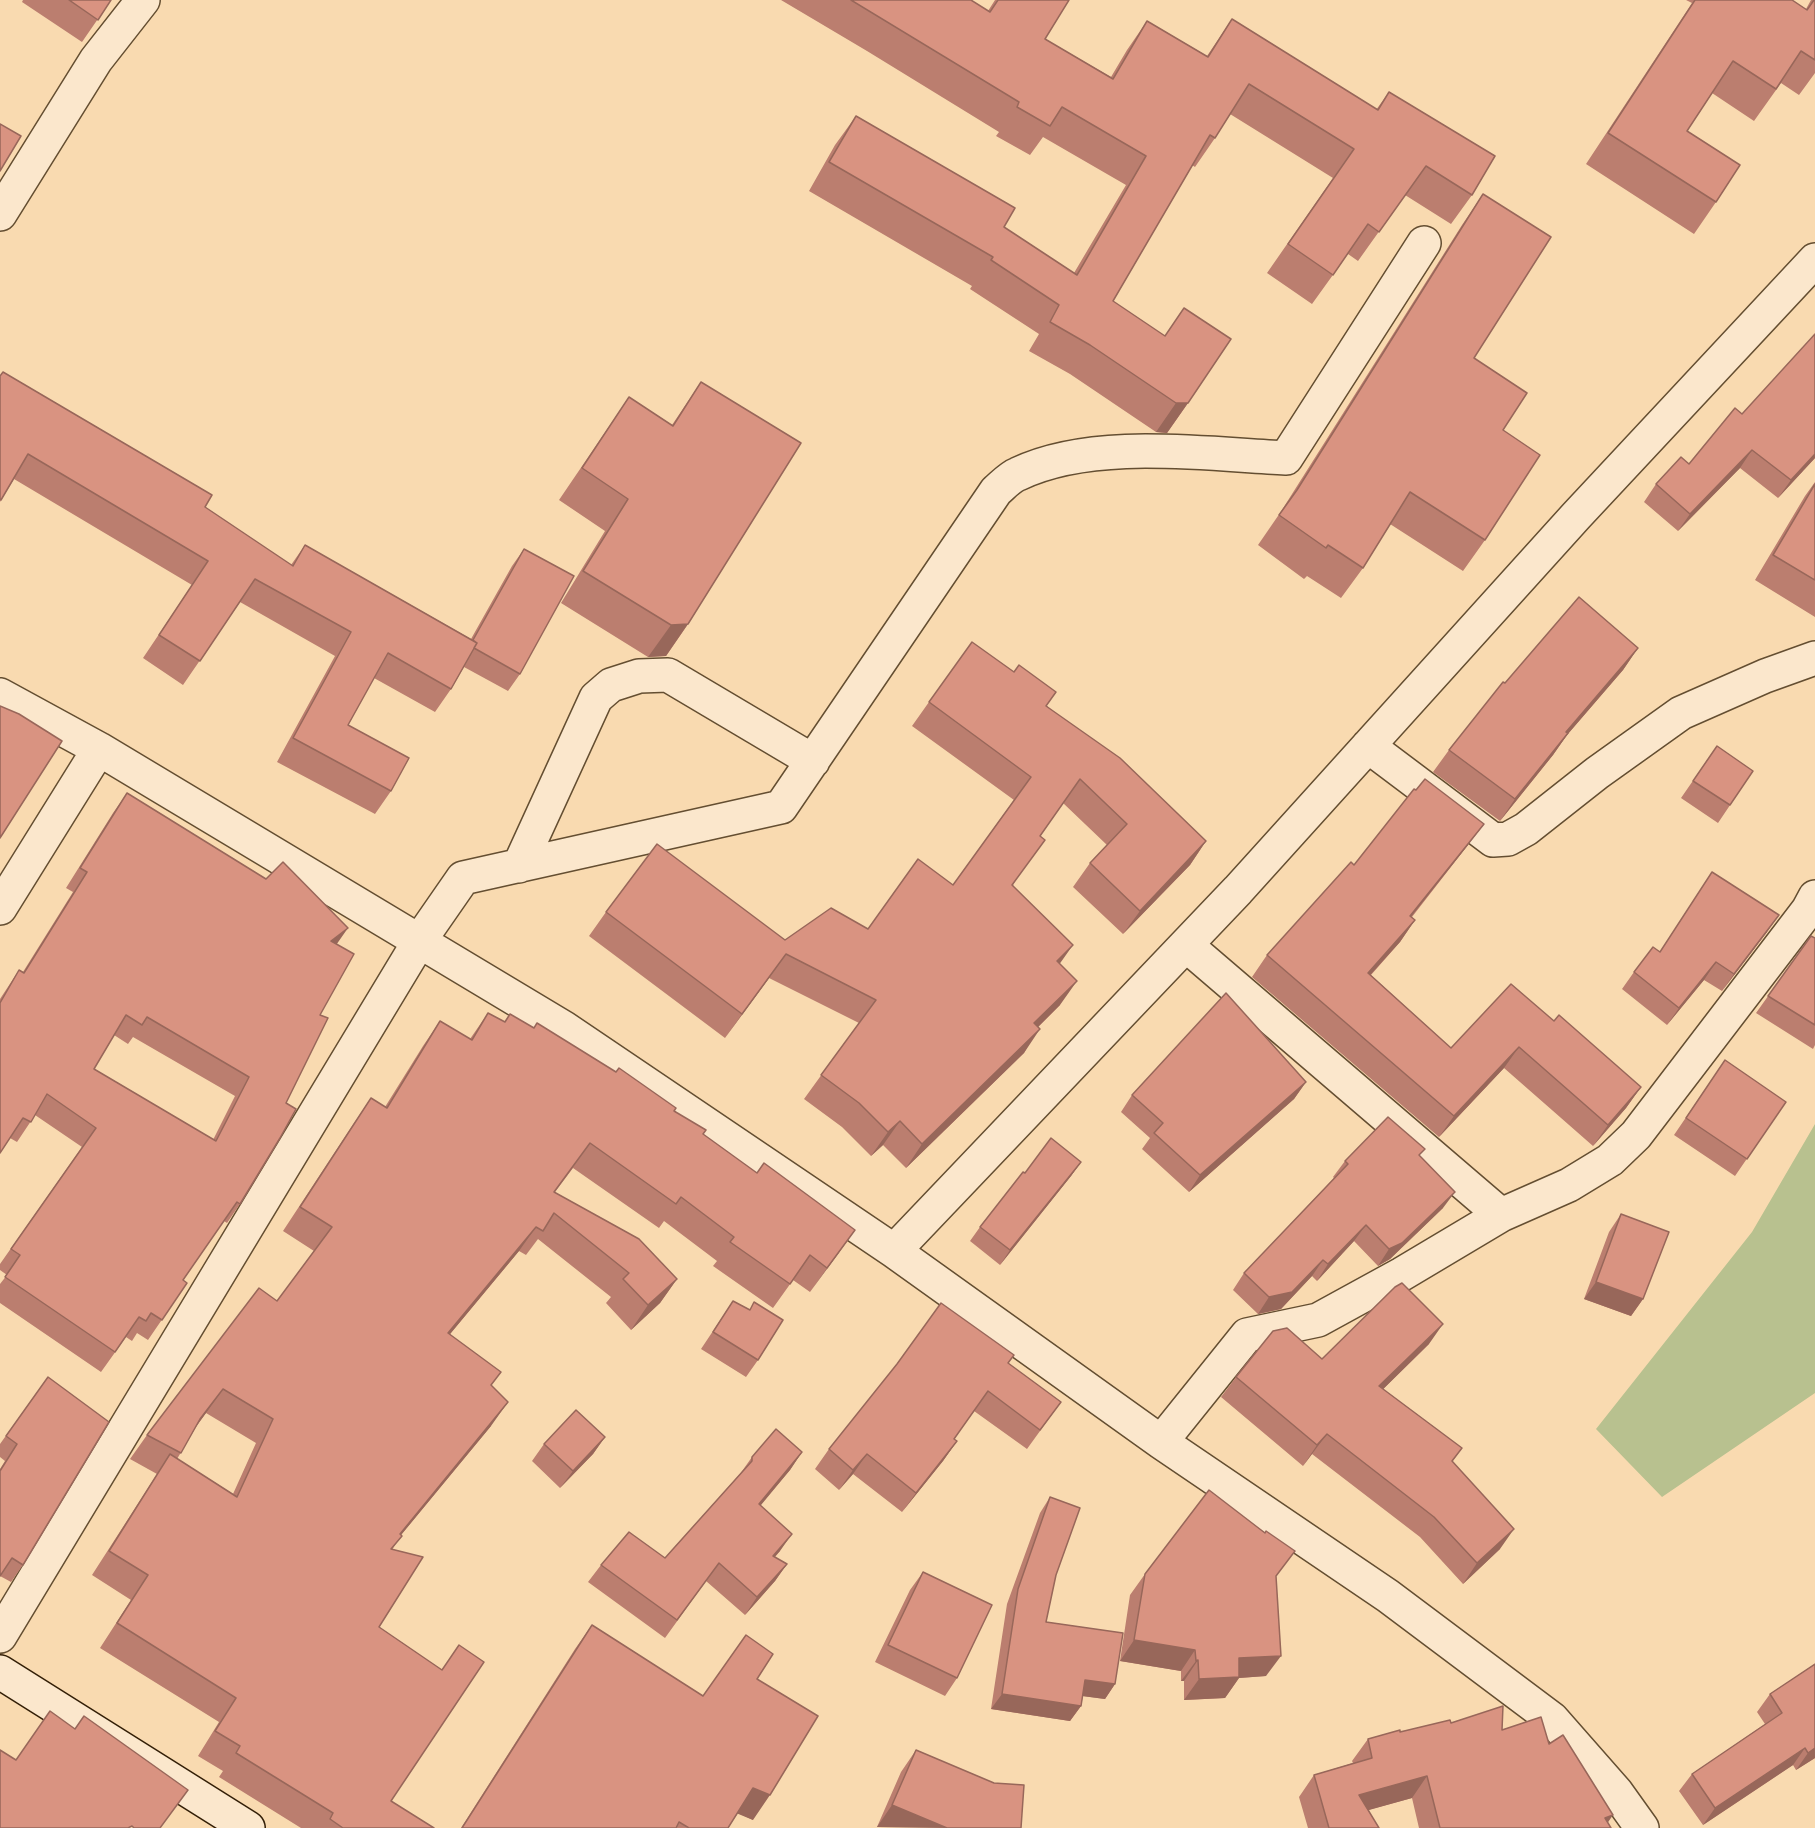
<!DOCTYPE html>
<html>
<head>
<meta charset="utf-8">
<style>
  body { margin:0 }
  canvas { display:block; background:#f9dab0 }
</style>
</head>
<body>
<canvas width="1815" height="1828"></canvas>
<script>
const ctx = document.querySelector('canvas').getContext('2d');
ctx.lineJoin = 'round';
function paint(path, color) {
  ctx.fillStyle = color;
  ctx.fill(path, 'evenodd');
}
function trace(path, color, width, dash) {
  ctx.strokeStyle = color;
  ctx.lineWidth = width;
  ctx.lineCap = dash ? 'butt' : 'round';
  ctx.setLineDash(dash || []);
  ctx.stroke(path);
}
paint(new Path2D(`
  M1815,1124V1393L1662,1497L1596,1429L1752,1232Z`), '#b8c18f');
const street = new Path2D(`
  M0,214L96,60L143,0
  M0,695L99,749L564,1028L894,1251L1161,1442L1388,1596L1552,1719L1617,1793L1642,1828
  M1368,746L1493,840L1508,839L1526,829L1597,773L1681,713L1765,676L1815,658
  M519,866L596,698L611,685L639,676L668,675L813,761
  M0,908L99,749
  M1186,945L1501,1215L1569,1185L1610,1160L1636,1135L1808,910L1815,897
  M894,1251L1238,890L1576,516L1815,260
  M1161,1442L1247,1335L1318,1320L1402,1274L1501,1215
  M0,1636L420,940L463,878L781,807L996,491C1003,485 1010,477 1018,474C1093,438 1204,454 1286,458L1424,243`);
const secondary = new Path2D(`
  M0,1672L248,1828`);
trace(street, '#644e31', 36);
trace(secondary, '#331f07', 36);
trace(street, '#fbe7cc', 33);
trace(secondary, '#fbe7cc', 33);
paint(new Path2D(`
  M23,0H111L82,42L22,2Z
  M781,0H971L988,11L995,0H1069L1045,39L1111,77L1127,50L1147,21L1207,56L1232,19L1376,110L1389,92L1472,195L1451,224L1405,195L1358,261L1348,254L1312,304L1267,273L1333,178L1230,114L1215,138L1195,167L1192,165L1113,301L1188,403L1167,433L1156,432L1070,374L1029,351L1039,334L970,289L972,286L809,191L835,145L856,116L1004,227L1074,273L1126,185L1043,137L1030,155L996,136L999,132L867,51Z
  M1686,0H1792L1806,9L1811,0H1815V73L1799,95L1781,83L1754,121L1712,93L1687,131L1716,202L1694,234L1586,164L1692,3Z
  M1483,194L1474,358L1503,430L1485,540L1463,571L1390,524L1363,568L1341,598L1307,576L1304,579L1258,545L1280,513L1462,225Z
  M0,376L205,507L291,565L305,545L471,639L512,566L524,549L520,674L508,691L464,667L451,689L435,712L374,678L348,725L391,791L375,814L277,762L335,656L240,602L183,685L143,658L192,585L14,479L0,502Z
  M701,382L688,624L666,656L648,657L561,603L605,531L559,500L629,397L672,425Z
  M1742,414L1815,458L1778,498L1740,468L1678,531L1644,502L1656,484L1689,464Z
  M1815,482V617L1755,580L1805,496Z
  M1638,648L1623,670L1567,735L1553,755L1500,821L1433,772L1449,750L1505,683Z
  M929,702L1047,706L1206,841L1190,865L1123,934L1073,887L1090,863L1107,845L1063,803L1040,836L1013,885L1060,964V1005L1038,1027L1024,1053L906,1168L883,1145L871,1156L842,1127L804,1099L859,1023L769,978L725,1038L589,936L606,912L785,940L868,929L953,885L1014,800L912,726Z
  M1717,746L1753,771L1718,823L1681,798Z
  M127,793L336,944L320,1015L286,1103L240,1204L227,1223L224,1221L183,1280L187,1283L148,1340L137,1333L132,1341L126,1337L101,1372L0,1303V1284L7,1275L0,1270V1264L82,1147L35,1115L17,1142L10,1138L0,1153V999L19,970L23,972L73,892L66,888L113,813ZM114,1035L128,1044L133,1037L235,1096L213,1140L94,1069Z
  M1468,845L1412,917L1415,920L1400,942L1371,975L1451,1048L1554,1021L1641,1087L1626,1108L1593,1146L1504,1068L1439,1137L1252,977L1267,955L1354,865Z
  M1712,872L1767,932L1722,991L1704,980L1667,1025L1622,989L1634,972L1660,952Z
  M1811,936L1815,938V1045L1813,1049L1756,1013Z
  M488,1013L504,1022L510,1014L674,1111L703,1134L757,1173L855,1230L810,1292L793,1280L773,1308L713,1266L717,1261L664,1221L659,1228L573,1168L555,1192L677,1279L660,1303L631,1330L606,1303L611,1297L538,1239L526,1255L519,1251L450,1334L491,1385V1426L401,1535L392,1550L379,1627L442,1670L459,1645L391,1801L434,1828H301L219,1777L223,1771L198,1756L219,1722L100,1648L131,1600L92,1575L157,1474L130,1459L147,1435L277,1301L314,1251L283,1231L354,1123L371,1098L385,1107L423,1046L440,1021L470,1039ZM206,1413L256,1443L233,1494L177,1459L196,1427Z
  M1725,1060L1786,1102L1735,1176L1674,1135Z
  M1306,1082L1294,1099L1189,1192L1142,1149L1150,1138L1121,1112L1132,1095Z
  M1420,1156L1443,1208L1390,1259L1378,1266L1354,1241L1317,1281L1312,1276L1281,1309L1258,1314L1233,1290L1244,1273L1334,1178L1333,1177L1345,1161Z
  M1081,1162L1071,1176L1000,1265L970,1241L980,1227L1025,1173Z
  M1621,1214L1643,1299L1631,1316L1584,1299L1609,1232Z
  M733,1301L758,1360L746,1377L701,1349Z
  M1429,1344L1383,1389L1462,1448L1452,1462L1500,1549L1463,1584L1420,1537L1312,1454L1303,1466L1221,1397L1236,1377L1322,1359Z
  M1008,1363L1061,1402L1027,1449L974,1411L954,1439L957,1441L943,1461L902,1512L853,1474L839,1490L815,1469L829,1449Z
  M48,1377L23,1565L11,1582L0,1576V1469L5,1461L0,1457V1444Z
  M605,1437L593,1454L560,1488L532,1461L544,1444Z
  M802,1452L790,1470L760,1505L780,1551L775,1557L787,1564L775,1581L745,1615L706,1581L665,1638L588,1582L601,1565L665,1558L740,1474L752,1457Z
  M1050,1497L1056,1575L1046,1622L1115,1684L1105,1699L1083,1696L1081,1706L1070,1721L991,1709L1007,1604L1040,1513Z
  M923,1572L957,1678L945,1696L875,1662L910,1590Z
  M1145,1574L1276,1577L1266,1676L1239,1678L1225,1698L1184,1700V1681H1181V1671L1120,1661L1130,1595Z
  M592,1625L703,1696L757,1679L753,1820L738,1813L728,1828H461L575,1649Z
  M1815,1664V1758L1796,1770L1793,1765L1703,1825L1679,1791L1692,1774L1765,1724L1757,1712L1770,1694Z
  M1451,1723L1502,1730L1549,1744L1611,1828H1419L1412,1798L1368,1810L1379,1828H1308L1299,1797L1314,1775L1353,1763L1352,1761L1368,1739L1400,1732Z
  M916,1750L1021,1828L877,1827L901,1772Z`), '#bb7e6f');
paint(new Path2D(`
  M1176,403H1188L1167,433L1156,432Z
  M1752,450L1740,468L1678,531L1690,514Z
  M1815,454V458L1778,498L1791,480Z
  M688,624L666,656L648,657L671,625Z
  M1638,648L1623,670L1567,735L1553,755L1500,821L1515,799L1566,732Z
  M1484,824L1468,845L1395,937L1410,916Z
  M1206,841L1190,865L1123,934L1140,911Z
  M1779,915L1767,932L1722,991L1734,974Z
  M1415,920L1400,942L1353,994L1368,973Z
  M348,928L334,948L331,941Z
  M1073,945L1056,969L1057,961Z
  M786,954L769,978L725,1038L742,1014Z
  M1716,962L1704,980L1667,1025L1679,1008Z
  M1077,981L1060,1005L1018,1047L1034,1023Z
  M1040,1029L1024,1053L906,1168L922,1144Z
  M1519,1047L1504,1068L1439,1137L1454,1116Z
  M1306,1082L1294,1099L1189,1192L1200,1175Z
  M1641,1087L1626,1108L1593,1146L1608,1125Z
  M900,1121L883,1145L871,1156L888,1132Z
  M1081,1162L1071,1176L1000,1265L1010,1250Z
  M1455,1192L1443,1208L1390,1259L1378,1266L1389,1249Z
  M1366,1225L1354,1241L1317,1281L1328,1264Z
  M536,1227L519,1251L431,1357L448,1333Z
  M855,1230L838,1254L810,1292L827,1268Z
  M1323,1260L1312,1276L1281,1309L1258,1314L1269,1297Z
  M677,1279L660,1303L631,1330L648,1305Z
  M1596,1282L1643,1299L1631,1316L1584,1299Z
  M1443,1324L1429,1344L1365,1407L1379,1386Z
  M223,1389L206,1413L183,1444L200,1419Z
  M508,1402L491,1426L382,1558L400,1534Z
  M1327,1434L1303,1466L1317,1445Z
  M605,1437L593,1454L560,1488L573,1471Z
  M957,1441L943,1461L902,1512L916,1493Z
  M802,1452L790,1470L747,1522L759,1504Z
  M867,1454L853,1474L839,1490L853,1470Z
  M1514,1529L1500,1549L1463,1584L1477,1563Z
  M792,1534L780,1551L760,1573L773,1556Z
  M787,1564L775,1581L745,1615L757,1597Z
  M1134,1640L1195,1650L1181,1671L1120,1661Z
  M1281,1656L1266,1676L1239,1678L1225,1698L1184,1700L1199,1679L1239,1658Z
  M1198,1660L1184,1681H1181L1196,1661Z
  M1085,1680L1115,1684L1105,1699L1074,1695Z
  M1002,1694L1081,1706L1070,1721L991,1709Z
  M1805,1748L1793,1765L1703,1825L1715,1808Z
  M1815,1748V1758L1796,1770L1808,1753Z
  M1427,1776L1412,1798L1344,1817L1359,1795Z
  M753,1788L770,1795L753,1820L736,1813Z
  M892,1805L947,1828L877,1827Z
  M1613,1815L1604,1828L1605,1818Z`), '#98675a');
const building = new Path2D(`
  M69,0H111L98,20Z
  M851,0H971L990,12L998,0H1069L1045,39L1113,79L1147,21L1208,57L1232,19L1378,110L1389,92L1495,156L1472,195L1426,166L1379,232L1368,224L1333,275L1288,244L1354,149L1249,84L1215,138L1210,135L1113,301L1165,336L1184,308L1231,339L1188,403H1176L1090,345L1050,322L1059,305L991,260L993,257L829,162L856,116L1015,208L1004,227L1077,275L1146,156L1062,107L1050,126L1017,107L1019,102Z
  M1695,0H1792L1807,10L1814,0H1815V60L1801,51L1776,89L1733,61L1687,131L1740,165L1716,202L1608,133Z
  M0,124L21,136L0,171Z
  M1483,194L1551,237L1474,358L1527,393L1503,430L1540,455L1485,540L1410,492L1363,568L1328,545L1326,548L1279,515L1297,490Z
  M1815,334V454L1791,480L1752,450L1690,514L1656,484L1681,457L1689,464L1735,408L1742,414Z
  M3,372L212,495L205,507L293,566L305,545L477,643L451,689L388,653L348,725L409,758L391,791L293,738L351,632L255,579L200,661L159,635L208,561L28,454L1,500L0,499V376Z
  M701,382L801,443L688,624L671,625L583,571L628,499L582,468L629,397L673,426Z
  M1815,484V580L1773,555Z
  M524,549L574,576L520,674L474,648L477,643L473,640Z
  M1579,597L1638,648L1566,732L1568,733L1515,799L1449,750L1503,682L1505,683Z
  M972,642L1014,672L1019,665L1056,692L1046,706L1120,758L1206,841L1140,911L1090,863L1127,824L1080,779L1040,836L1045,840L1012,885L1073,945L1057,961L1077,981L1034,1023L1040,1029L922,1144L900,1121L888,1132L859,1103L821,1075L876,1000L786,954L742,1014L606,912L657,844L785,940L831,908L868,929L918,859L953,885L1031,777L929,702Z
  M0,706L19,714L62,741L0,838Z
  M1717,746L1753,771L1730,805L1693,781Z
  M1425,779L1484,824L1410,916L1415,920L1368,973L1451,1048L1511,984L1554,1021L1559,1015L1641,1087L1608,1125L1519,1047L1454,1116L1267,955L1351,862L1354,865L1414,789L1416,790Z
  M127,793L266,879L283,862L348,928L331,941L354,954L320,1015L328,1018L286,1103L296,1109L280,1138L240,1204L237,1202L183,1280L187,1283L162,1320L151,1313L146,1321L139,1317L115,1352L5,1277L20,1255L11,1249L96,1128L47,1094L31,1122L23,1118L0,1153V1003L19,970L24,973L87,872L80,868ZM126,1015L142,1025L147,1017L249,1077L216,1141L94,1069Z
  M1712,872L1779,915L1734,974L1716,962L1679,1008L1634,972L1653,947L1660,952Z
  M1811,936L1815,938V1025L1768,996Z
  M1226,993L1306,1082L1200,1175L1154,1133L1163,1123L1132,1095Z
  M488,1013L505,1022L510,1014L534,1028L537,1023L616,1072L619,1068L676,1108L674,1111L706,1130L703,1134L757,1173L764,1163L855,1230L827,1268L810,1255L790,1284L730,1242L734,1237L681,1197L676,1204L590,1143L554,1192L639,1239L677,1279L648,1305L623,1279L629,1273L554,1213L543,1231L536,1227L448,1333L501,1372L491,1385L508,1402L400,1534L402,1536L391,1549L423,1557L379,1627L442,1670L459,1645L484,1662L391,1801L434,1828H343L330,1819L333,1813L236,1753L240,1746L215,1731L236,1698L117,1623L148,1575L109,1551L170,1454L237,1497L273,1419L223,1389L200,1419L181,1453L147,1435L259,1288L277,1301L332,1227L300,1207L371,1098L387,1108L440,1021L472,1040Z
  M1725,1060L1786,1102L1747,1159L1686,1118Z
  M1388,1117L1425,1149L1419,1155L1455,1192L1402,1243L1389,1249L1366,1225L1328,1264L1323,1260L1292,1292L1269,1297L1244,1273L1348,1164L1345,1161Z
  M1051,1138L1081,1162L1010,1250L980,1227L1023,1172L1025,1173Z
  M1621,1214L1669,1232L1643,1299L1596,1282Z
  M1402,1283L1443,1324L1379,1386L1462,1448L1452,1461L1514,1529L1477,1563L1434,1517L1327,1434L1317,1445L1236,1377L1273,1331L1287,1328L1322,1359L1395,1287Z
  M733,1301L750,1310L754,1302L783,1320L758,1360L713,1332Z
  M941,1303L1014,1355L1008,1363L1061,1402L1040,1430L988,1391L954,1439L957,1441L916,1493L867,1454L853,1470L829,1449L897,1364Z
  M48,1377L109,1422L23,1565L12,1558L0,1576V1471L17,1444L6,1436Z
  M576,1410L605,1437L573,1471L544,1444Z
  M776,1429L802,1452L759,1504L792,1534L773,1556L787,1564L757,1597L719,1563L677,1620L601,1565L629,1532L665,1558L752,1461V1457Z
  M1209,1490L1265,1533L1266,1531L1295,1551L1276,1576L1281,1656L1239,1658V1677L1199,1679L1198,1660L1196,1661L1195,1650L1134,1640L1145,1574Z
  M1050,1497L1080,1508L1056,1575L1046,1622L1123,1633L1115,1684L1085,1680L1081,1706L1002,1694L1018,1589Z
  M923,1572L992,1605L957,1678L888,1645Z
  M592,1625L703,1696L746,1635L773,1654L757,1679L818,1716L770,1795L753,1788L728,1828H689L679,1822L676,1828H462Z
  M1815,1664V1748L1808,1753L1805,1748L1715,1808L1692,1774L1782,1713L1770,1694Z
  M1503,1706L1502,1730L1541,1717L1549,1744L1563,1735L1613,1815L1605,1818L1611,1828H1440L1427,1776L1359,1795L1379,1828H1329L1314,1775L1372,1758L1368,1739L1400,1730V1732L1450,1720L1451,1723Z
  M50,1711L75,1729L84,1716L188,1790L160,1828H134L132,1826L128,1828H0V1750L16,1760Z
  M916,1750L994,1783L1024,1785L1021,1828H947L892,1805Z`);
paint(building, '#d99381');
trace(building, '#98675a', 1.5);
</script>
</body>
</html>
